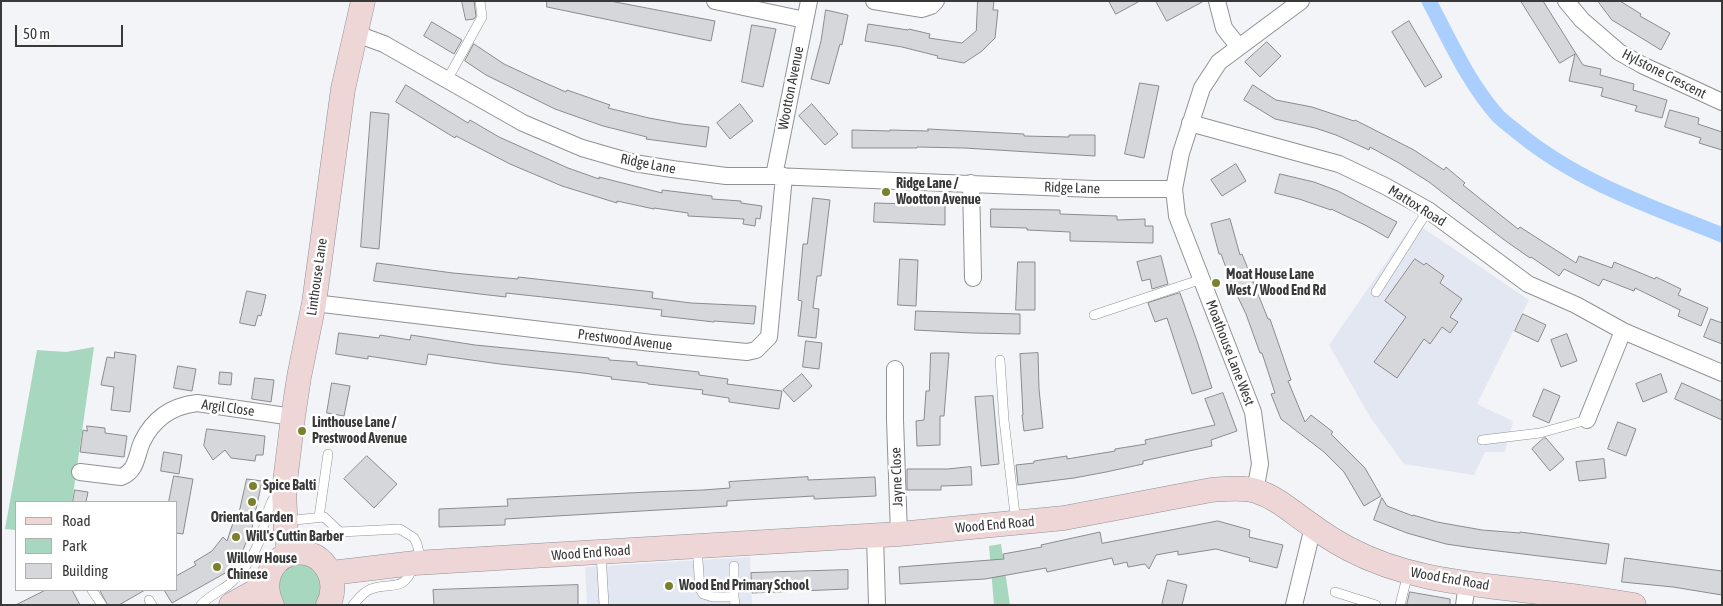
<!DOCTYPE html>
<html>
<head>
<meta charset="utf-8">
<style>
  body { margin:0 }
  #map { position:relative; width:1723px; height:606px; overflow:hidden; background:#f3f4f7; font-family:"Asap Condensed",sans-serif }
  canvas { display:block }
  .frame { position:absolute; inset:0; border:2px solid #39393a; pointer-events:none }
  .legend { position:absolute; left:15px; top:501px; width:162px; height:90px; box-sizing:border-box; background:#fff; border:1px solid #b0b0b0; margin:0; padding:6px 9px; list-style:none; font-size:15px; color:#39393a }
  .legend li { display:flex; align-items:center; gap:10px; height:25px }
  .legend b { width:25px; border:1px solid #b0b0b0 }
  .scale { position:absolute; left:15px; top:25px; width:108px; height:22px; box-sizing:border-box; border:2px solid #39393a; border-top:0; padding-left:6px; font-size:15px; line-height:18px; white-space:nowrap; color:#39393a; -webkit-text-stroke:4px #fff; paint-order:stroke }
</style>
</head>
<body>
<div id="map">
<canvas width="1723" height="606"></canvas>
<div class="frame"></div>
<ul class="legend">
<li><b style="height:6px;background:#eed5d6"></b>Road</li>
<li><b style="height:14px;background:#a7d7bf"></b>Park</li>
<li><b style="height:14px;background:#d5d7da"></b>Building</li>
</ul>
<div class="scale">50 m</div>
</div>
<script>
const ctx = document.querySelector('canvas').getContext('2d');
ctx.lineJoin = 'round';
function paint(path, color) {
  ctx.fillStyle = color;
  ctx.fill(path, 'evenodd');
}
function trace(path, color, width, dash) {
  ctx.strokeStyle = color;
  ctx.lineWidth = width;
  ctx.lineCap = dash ? 'butt' : 'round';
  ctx.setLineDash(dash || []);
  ctx.stroke(path);
}
function write(font, color, halo, rows, align = 'center') {
  ctx.font = font + ' "Asap Condensed",sans-serif';
  ctx.lineWidth = 5;
  ctx.setLineDash([]);
  ctx.textBaseline = 'middle';
  ctx.strokeStyle = halo;
  ctx.fillStyle = color;
  for (const [text, x, y, turn = 0] of rows) {
    ctx.save();
    ctx.translate(x, y);
    ctx.rotate((+turn || 0) * Math.PI / 180);
    ctx.textAlign = isNaN(turn) ? turn : align;
    if (halo) ctx.strokeText(text, 0, 0);
    ctx.fillText(text, 0, 0);
    ctx.restore();
  }
}
paint(new Path2D(`
  M1414,222L1529,300L1477,404L1513,421L1505,452H1485L1474,475L1404,464L1370,417L1329,345Z
  M750,557L752,605H587L585,567Z`), '#e3e7f2');
paint(new Path2D(`
  M94,347L72,502H16V530L5,529L37,350L66,352Z
  M1001,544L1010,605H994L989,546Z
  M305,561L325,581L317,605H283L279,601V572L286,565Z`), '#a7d7bf');
trace(new Path2D(`
  M1429,1C1449,39 1469,84 1498,116C1505,123 1514,129 1521,135C1580,183 1653,207 1722,235`), '#aacffe', 15);
const building = new Path2D(`
  M462,1H474L476,16L474,19L466,20Z
  M547,1H610L715,21L711,41L547,7Z
  M978,1H994L993,10H998L995,38L982,51L964,63L937,58L938,56L902,47L865,41L868,24L908,30L909,29L930,34L929,38L962,43L976,31Z
  M1109,1H1140L1116,14Z
  M1156,1H1204L1167,21Z
  M1521,1H1543L1583,65L1601,69L1600,75L1634,84L1633,90L1667,100L1662,118L1635,111L1637,106L1601,96L1603,88L1569,81L1575,54L1560,63Z
  M1598,1H1620L1641,14L1640,16L1670,33L1661,50L1612,20Z
  M826,10L848,15L842,45L840,44L829,84L811,79L821,41Z
  M1409,21L1442,77L1425,87L1392,32Z
  M432,22L462,40L454,54L424,36Z
  M752,25L776,29L763,87L742,82Z
  M1267,42L1281,56L1260,77L1245,62Z
  M474,44L504,64L534,78L566,92L567,90L610,105L608,108L649,118L682,124L709,127L706,147L646,139L647,137L603,126L555,109L486,75L465,61Z
  M1140,83L1159,86L1144,158L1125,154Z
  M406,85L468,123L470,120L499,137L568,168L599,179V177L662,193V190L712,196V199L741,201V203L762,206L760,219L756,218L755,226L743,224L744,219L688,216V213L654,208V209L617,201V203L562,186L510,164L456,136L455,138L396,102Z
  M1253,85L1276,100L1312,107L1354,121L1355,120L1414,150L1444,170L1446,167L1465,183L1463,185L1518,229L1520,227L1576,263L1579,256L1612,268L1614,262L1655,279L1656,277L1681,289L1678,295L1708,308L1701,326L1678,316L1680,310L1635,288L1634,291L1603,279L1599,286L1564,269L1559,276L1531,257L1530,258L1503,239L1429,182L1399,163L1370,147L1369,150L1336,135L1315,128L1275,119L1244,100Z
  M740,104L753,121L730,139L717,123Z
  M812,104L838,134L825,145L799,116Z
  M1670,110L1699,118L1698,124L1722,132V150L1699,143L1701,138L1665,127Z
  M371,112L389,114L379,249L361,247Z
  M928,129L1024,134V136L1069,137V135H1095V156L964,148L917,147V148H852V130L890,131V130L928,131Z
  M1236,164L1246,181L1222,196L1211,180Z
  M1280,174L1314,182L1338,191L1397,222L1388,238L1365,225L1331,209V210L1299,199L1275,193Z
  M813,198L830,200L821,276H817L813,308L819,309L816,338L798,336L802,301L798,300L803,244H807Z
  M875,203L945,205V225L874,222Z
  M991,209L1060,210V214L1117,216V220L1145,219V226H1153V243L1070,241V232L1027,230V228L991,227Z
  M1230,219L1240,255L1242,254L1268,319H1270L1291,380L1288,381L1305,422L1311,415L1333,432L1331,434L1365,468L1381,496L1364,506L1344,472L1324,452L1281,419L1271,394L1275,393L1262,353H1260L1246,314L1233,287L1221,254H1219L1211,224Z
  M1161,256L1168,284L1152,289L1150,279L1142,281L1137,262Z
  M900,259L918,260L916,306L898,305Z
  M1415,259L1424,265L1426,263L1444,276L1440,283L1462,299L1450,317L1458,322L1450,333L1442,327L1430,344L1424,339L1397,378L1374,362L1406,317L1385,301Z
  M1018,262H1035V310H1016Z
  M377,263L453,273L518,279V277L653,292L652,298L691,303L756,306L754,324L714,321V322L661,316L662,310L506,293V297L480,294L374,281Z
  M247,291L266,295L261,316L258,315L255,326L240,323Z
  M1180,293L1198,344L1212,388L1192,394L1167,318L1155,322L1148,303Z
  M916,311L1020,314V334L972,333L915,330Z
  M1523,314L1546,325L1538,342L1515,331Z
  M1711,319L1722,323V344L1704,337Z
  M339,333L379,338L380,335L410,340L411,335L475,345L609,358V360L637,362V365L699,372V375L728,379L727,384L782,391L779,409L729,402V398L702,394L703,390L648,384V383L611,379L612,377L583,373L500,364L428,354L426,365L368,356V359L336,354Z
  M1567,334L1577,361L1561,367L1551,340Z
  M806,341L822,343L819,369L803,367Z
  M115,352L136,355L130,412L111,410L114,387L101,385L107,357L114,358Z
  M931,353H949L944,416H940V445L917,446L916,421L924,420L926,391H929Z
  M1038,353L1039,389L1043,428L1024,431L1022,415H1023L1020,354Z
  M178,366L196,369L192,391L174,388Z
  M220,372L232,373L231,385L219,384Z
  M802,374L812,386L794,402L783,390Z
  M1661,374L1667,392L1643,402L1636,384Z
  M255,378L274,380L271,402L252,399Z
  M332,383L350,386L344,416L327,413Z
  M1682,383L1722,401V420L1675,399Z
  M1544,389L1560,396L1549,423L1533,416Z
  M1223,393L1237,431L1211,440L1212,446L1143,461V464L1106,472L1074,478L1018,485L1016,465L1034,463V461L1067,456V459L1115,451V449L1146,444L1145,440L1215,425L1205,399Z
  M993,396L999,464L981,466L975,397Z
  M1618,422L1636,429L1626,456L1608,449Z
  M87,426L105,428V433L127,436L124,457L80,452L83,430L87,431Z
  M207,429L265,436L263,455H256L255,461L231,458L225,450L213,460L204,446Z
  M1544,438H1546L1564,459L1550,471L1532,449Z
  M164,452L182,455L179,474L161,471Z
  M367,456L397,484L374,508L344,479Z
  M1604,459L1606,478L1579,481L1576,462Z
  M971,467L972,485L941,486V490H907V469H947Z
  M174,476L193,479L183,534L176,533V502H169Z
  M808,477V480L875,477L876,496L814,499V496L727,501V506L505,519V525L439,527V509L508,506L507,499L649,492L703,490L730,488L729,482Z
  M247,479L262,481L252,528L243,550L227,572L172,603L164,590H176V576L196,565L194,562L212,551L223,537L227,541L234,520H237Z
  M75,490L88,492L86,502H73Z
  M1382,498L1387,506L1413,516V515L1437,522L1482,530L1520,533V532L1609,544L1606,564L1473,548L1446,544L1407,533L1374,520Z
  M1218,521L1250,530L1249,537L1283,545L1277,568L1249,561L1250,558L1216,549L1178,555V551L1156,555L1149,569L1145,564L1128,567L1127,562L1114,565L1112,558L1047,572L1046,568L985,579L900,584L899,567L1004,559L1003,554L1042,547L1041,545L1100,532L1102,543Z
  M1625,558L1722,571V595L1673,587L1622,582Z
  M848,570V589L752,593L751,573Z
  M1168,580L1187,585L1182,605H1162Z
  M578,585V605H434L433,590Z
  M46,590H72L80,605H16Z
  M100,590H145L119,605H108Z
  M1410,592L1450,599V605H1407Z`);
paint(building, '#d5d7da');
trace(building, '#8a8b8e', 1);
const lane = new Path2D(`
  M447,80L482,17L480,1
  M1376,292L1428,210
  M1094,315L1202,279
  M1000,360L1004,420L1016,523
  M1482,440L1540,433L1587,420
  M319,517L328,454
  M285,521L324,517L340,532L400,529L414,538L417,544L421,561
  M697,546L700,589L703,594L713,597H734L735,605
  M601,553L604,605
  M734,566V597
  M92,590L102,605
  M1335,592L1376,605
  M149,600L152,605
  M201,605C208,597 218,592 227,586C241,575 252,558 259,542C265,529 267,499 280,492
  M353,605C358,599 363,592 371,589C393,581 403,594 414,565
  M1400,605L1408,573`);
const street = new Path2D(`
  M715,1L805,20
  M874,1L922,9L931,6L936,1
  M1217,1L1224,28L1238,46
  M1566,1L1582,20L1619,52L1642,65L1722,102
  M354,33L384,44L523,123L582,148L634,163L672,169L726,176H774L1093,189H1174
  M1190,123L1339,164L1385,186L1428,210L1528,284L1576,305L1623,331L1722,373
  M774,176L809,1
  M971,183L973,278
  M314,303L652,343L747,352L756,350L769,337L784,176
  M895,369V420L899,534
  M1587,420L1623,331
  M80,472L121,477C137,471 136,456 142,442C153,419 172,406 197,403L293,417
  M1255,491L1260,464L1253,412L1177,216L1174,189L1181,153L1202,88L1219,62L1301,1
  M875,535L877,605
  M1294,605L1313,527
  M1464,605L1467,584`);
const secondary = new Path2D(`
  M290,554L286,535L284,490L293,417L299,377L314,303L343,89L363,1
  M331,573L415,563L899,534L1064,518L1211,490C1226,489 1243,487 1256,491C1278,498 1293,513 1311,525C1323,534 1336,542 1349,549C1404,578 1462,583 1521,590C1559,594 1597,599 1634,605
  M231,605L258,590L266,589
  M272,605C262,586 268,561 290,554C321,545 342,579 328,605`);
trace(lane, '#919295', 10);
trace(street, '#919295', 18);
trace(secondary, '#919295', 25);
trace(lane, '#fff', 9);
trace(street, '#fff', 16);
trace(secondary, '#eed5d6', 24);
for (const [x, y, r, color] of [
  [886,192,5,"#7a812d"],
  [1216,283,5,"#7a812d"],
  [302,431,5,"#7a812d"],
  [253,486,5,"#7a812d"],
  [252,502,5,"#7a812d"],
  [236,537,5,"#7a812d"],
  [217,567,5,"#7a812d"],
  [669,586,5,"#7a812d"]
]) {
  const dot = new Path2D();
  dot.arc(x, y, r, 0, 2 * Math.PI);
  ctx.fillStyle = color;
  ctx.fill(dot);
  trace(dot, '#fff', 2);
}
write('14px', '#39393a', '#fff', [
  ["Hylstone Crescent",1664,74,27],
  ["Wootton Avenue",791,88,-79],
  ["Ridge Lane",648,164,11],
  ["Ridge Lane",1072,188,2],
  ["Mattox Road",1417,206,32],
  ["Linthouse Lane",317,277,-82],
  ["Prestwood Avenue",625,340,7],
  ["Moathouse Lane West",1230,353,69],
  ["Argil Close",228,408,8],
  ["Jayne Close",897,477,-92],
  ["Wood End Road",995,525,-5],
  ["Wood End Road",591,553,-4],
  ["Wood End Road",1450,579,10]
]);
write('bold 14px', '#39393a', '#fff', [
  ["Ridge Lane /",896,184],
  ["Wootton Avenue",896,200],
  ["Moat House Lane",1226,275],
  ["West / Wood End Rd",1226,291],
  ["Linthouse Lane /",312,423],
  ["Prestwood Avenue",312,439],
  ["Spice Balti",263,486],
  ["Oriental Garden",252,518,"center"],
  ["Will's Cuttin Barber",246,537],
  ["Willow House",227,559],
  ["Chinese",227,575],
  ["Wood End Primary School",679,586]
], 'left');
</script>
</body>
</html>
